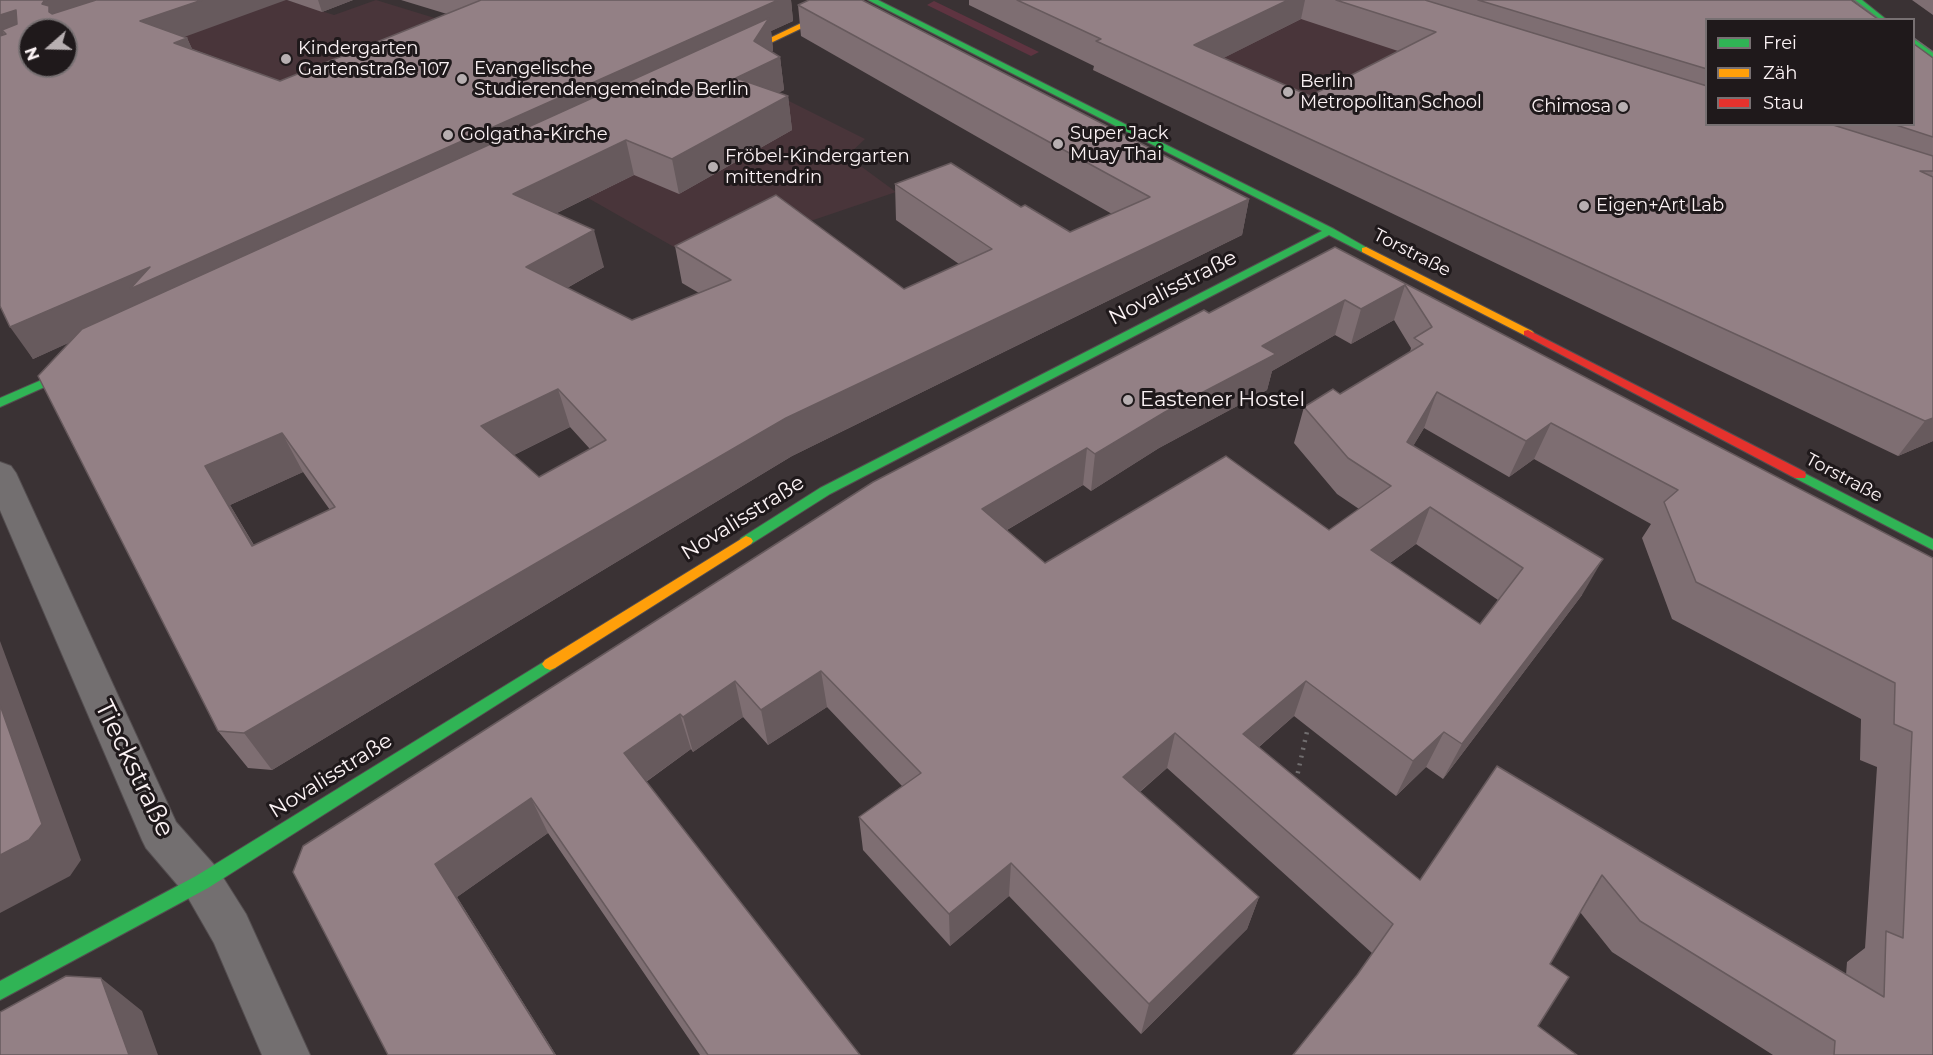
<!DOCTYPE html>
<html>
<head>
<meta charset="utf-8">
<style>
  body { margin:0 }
  #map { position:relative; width:1933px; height:1055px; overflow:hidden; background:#3a3234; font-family:Montserrat,sans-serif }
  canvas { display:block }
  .legend { position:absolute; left:1705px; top:18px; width:210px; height:108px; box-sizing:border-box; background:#1f191b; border:2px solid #777072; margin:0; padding:8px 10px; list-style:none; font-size:18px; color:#fbf2f4 }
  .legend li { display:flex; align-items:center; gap:12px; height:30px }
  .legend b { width:30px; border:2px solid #777072 }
  .north { position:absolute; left:18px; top:18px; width:60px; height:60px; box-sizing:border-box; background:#1f191b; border:2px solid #777072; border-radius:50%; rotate:250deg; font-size:16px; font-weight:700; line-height:24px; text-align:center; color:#fbf2f4 }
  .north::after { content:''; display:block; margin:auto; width:21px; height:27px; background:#b7afb1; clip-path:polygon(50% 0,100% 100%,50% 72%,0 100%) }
</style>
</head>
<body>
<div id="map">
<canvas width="1933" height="1055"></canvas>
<ul class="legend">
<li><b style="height:8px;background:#30b455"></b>Frei</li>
<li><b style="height:8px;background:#ff9f0a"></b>Zäh</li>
<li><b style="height:8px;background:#e5322d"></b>Stau</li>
</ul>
<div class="north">N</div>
</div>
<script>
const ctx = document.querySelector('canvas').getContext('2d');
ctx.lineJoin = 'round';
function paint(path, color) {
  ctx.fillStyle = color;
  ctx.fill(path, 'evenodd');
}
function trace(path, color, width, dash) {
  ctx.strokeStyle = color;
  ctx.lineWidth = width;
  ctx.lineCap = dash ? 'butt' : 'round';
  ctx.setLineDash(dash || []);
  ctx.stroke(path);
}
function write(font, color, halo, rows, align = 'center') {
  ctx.font = font + ' Montserrat,sans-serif';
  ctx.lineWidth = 6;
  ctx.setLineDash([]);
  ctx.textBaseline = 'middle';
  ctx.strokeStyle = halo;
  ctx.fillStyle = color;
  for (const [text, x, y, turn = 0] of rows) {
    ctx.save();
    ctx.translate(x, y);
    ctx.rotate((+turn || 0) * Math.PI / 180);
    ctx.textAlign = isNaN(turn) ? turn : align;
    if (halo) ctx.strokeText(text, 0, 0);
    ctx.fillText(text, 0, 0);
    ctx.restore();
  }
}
paint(new Path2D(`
  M199,0H287L334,15L376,0L477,31L292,110L97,35Z
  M1253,0L1498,58L1300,168L1093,70Z
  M775,94L865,139L847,156L896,192L781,231L711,268L588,198L542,177Z`), '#49353a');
paint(new Path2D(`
  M934,1L1039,52L1031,56L927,5Z`), '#5f3441');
const street = new Path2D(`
  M0,462L11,466L16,473L176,822L217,868L246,914L310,1055H262L214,943L187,896L146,848L142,840L0,510Z`);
const fast = new Path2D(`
  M868,0H878L1334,229L1371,250L1370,252H1362L1329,235L830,494L751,544H741L739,541L741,538L820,488L1322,231Z
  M1853,0H1862L1887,20H1879Z
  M1914,39L1933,52V58L1914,44Z
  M83,362L89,366L87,368L0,407V398Z
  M1800,471L1933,539V550L1795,478L1794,475Z
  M550,658L555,660L558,664L555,668L208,888L0,1000V981L196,876Z`);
const slow = new Path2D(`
  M837,6L844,8L735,60L728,58Z
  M1366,247L1532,331L1534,333L1532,335H1524L1362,252V248Z
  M746,536L751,538L753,541L751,544L555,668L550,670L545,668L542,664L545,660Z`);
const jam = new Path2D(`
  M1528,330L1805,472L1806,475L1805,478H1795L1524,335V331Z`);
trace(street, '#544e50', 2);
trace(fast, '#544e50', 2);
trace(slow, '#544e50', 2);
trace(jam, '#544e50', 2);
trace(new Path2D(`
  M1296,781L1308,727`), '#716e6f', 4.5, [2, 6]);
paint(street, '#736f70');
paint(fast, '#30b455');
paint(slow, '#ff9f0a');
paint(jam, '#e5322d');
trace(new Path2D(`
  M1854,0L1880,20
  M1914,38L1933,52`), '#6f696b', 1.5);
paint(new Path2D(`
  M0,0L184,37L187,38L192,49L280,81L447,14L401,0H791L793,21L771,31L773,50L772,52L780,57L784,90L778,93L788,96L792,130L679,194L634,175L557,213L604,267L567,288L632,320L699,293L682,283L675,246L904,289L959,264L896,220L895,184L1021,207L1070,232L1112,214L801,36L798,5L1249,199L1242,235L792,456L272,770L248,768L218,731L70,342L33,359L0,306ZM570,427L590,449L539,477L514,455ZM303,472L330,510L254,545L230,505Z
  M287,0H353L322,12Z
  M969,0H1851L1707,20V124H1914L1933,58V441L1898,456L1093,70L1094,66L969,5ZM1301,19L1398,51L1310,96L1223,58Z
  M1912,0H1933V15Z
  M1335,247L1933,558V1055H1773L1612,952L1580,912L1357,975L1372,953L1167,768L1140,792L1259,897L1247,929L1141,1034L1009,896L950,946L863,850L859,817L902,786L827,707L768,745L743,717L693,752L691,749L646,782L860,1055H700L548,833L457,897L556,1055H388L293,872L1209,313ZM1394,320L1411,348L1410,352L1340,394L1304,407L1294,443L1337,494L1359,509L1329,530L1045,563L1007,530L1083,485L1091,491L1159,448L1267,390L1272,371L1335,335L1351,344ZM1424,428L1509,477L1534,459L1651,524L1642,538L1672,619L1861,719L1860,760L1877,767L1865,948L1847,962L1846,975L1497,766L1420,880L1259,747L1294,716L1396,796L1426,767L1443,779L1582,595L1413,446ZM1416,544L1498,600L1480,624L1390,563Z`), '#7e6e72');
paint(new Path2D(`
  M48,0H138L63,30L42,4L44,1Z
  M202,0H286L154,48L140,21Z
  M318,0H353L322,12Z
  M778,0H791L793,21L771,31L773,50L764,65L780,57L784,90L741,111L736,78L142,310L33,359L10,327Z
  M1288,0H1305L1301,19L1190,75L1194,45Z
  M16,10L30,35L2,30L9,44L0,39V15Z
  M187,38L200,66L174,43Z
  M788,96L792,130L679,194L672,159Z
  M626,140L634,175L524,229L513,194Z
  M1249,199L1242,235L792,456L272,770L244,733L786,418Z
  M594,230L604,267L538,304L526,267Z
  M1405,285L1394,320L1351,344L1361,309Z
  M1345,300L1335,335L1272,371L1267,390L1159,448L1091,491L1095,454L1165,412L1262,346Z
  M558,389L570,427L496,464L481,426Z
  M1437,392L1424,428L1394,478L1407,442Z
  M1933,418V441L1898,456L1925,421Z
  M1551,423L1534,459L1509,477L1526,441Z
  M282,433L303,472L230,505L277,585L252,546L205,466Z
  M1087,448L1083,485L981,545L982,509Z
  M1430,507L1416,544L1358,586L1371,550Z
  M1603,559L1582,595L1443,779L1462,744Z
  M0,641L81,860L70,876L0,913Z
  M821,671L827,707L768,745L761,710Z
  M735,681L743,717L693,752L683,717Z
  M1306,681L1294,716L1233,769L1243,734Z
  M680,714L691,749L637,788L624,753Z
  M1444,732L1426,767L1396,796L1413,761Z
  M1175,733L1167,768L1117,811L1123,777Z
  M531,798L548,833L457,897L556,1055H555L435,864Z
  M1011,863L1009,896L950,946L949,914Z
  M1259,897L1247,929L1141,1034L1149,1004Z
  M101,978L142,1011L158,1055H129Z`), '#675a5d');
const building = new Path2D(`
  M0,0H48L44,1L42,4L49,6V12L52,14L96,0H202L140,21L187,38L174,43L280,81L481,0H778L130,289L150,267L10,327L0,306V36L6,34L2,30L17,24L16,10L0,15ZM30,30H66V66H30Z
  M809,0H862L1249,199L786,418L244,733L218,731L38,376L82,329L769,18L754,41L780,57L736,78L788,96L672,159L626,140L513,194L594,230L526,267L632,320L731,280L675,246L776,195L904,289L992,249L895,184L951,163L1021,207L1025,205L1070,232L1150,197L798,5ZM558,389L606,440L539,477L481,426ZM282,433L335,507L252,546L205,466Z
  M1017,0H1288L1194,45L1310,96L1436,32L1336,0H1425L1707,86V124H1830L1933,156V171H1920L1933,177V418L1925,421L1096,41L1101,39Z
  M1478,0H1851L1879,20H1707V69Z
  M1914,44L1933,58V137L1893,124H1914Z
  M1335,247L1933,558V1055H1834L1835,1041L1640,921L1602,875L1550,964L1569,977L1538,1026L1577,1055H1293L1357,975L1393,924L1175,733L1123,777L1259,897L1149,1004L1011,863L949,914L859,817L921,773L821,671L761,710L735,681L683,717L680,714L624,753L860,1055H708L531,798L435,864L555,1055H388L293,872L303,846L873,482L1204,310L1209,313ZM1405,285L1432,327L1414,338L1423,344L1340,394L1333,389L1304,407L1348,458L1391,486L1329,530L1226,456L1045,563L982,509L1087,448L1095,454L1165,412L1276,354L1262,346L1345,300L1361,309ZM1437,392L1526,441L1551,423L1678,490L1664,502L1696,582L1895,683L1894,724L1912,732L1903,938L1886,931L1884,997L1497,766L1420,880L1243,734L1306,681L1413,761L1444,732L1462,744L1603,559L1407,442ZM1430,507L1523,568L1480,624L1371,550Z
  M0,705L42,824L29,840L0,855Z
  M66,976L101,978L129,1055H0V1012Z`);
paint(building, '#938085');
trace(building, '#675a5d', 1.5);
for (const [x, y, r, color] of [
  [286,59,6,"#b7afb1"],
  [462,79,6,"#b7afb1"],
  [1288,92,6,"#b7afb1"],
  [1623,107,6,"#b7afb1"],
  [448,135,6,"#b7afb1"],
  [1058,144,6,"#b7afb1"],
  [713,167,6,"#b7afb1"],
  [1584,206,6,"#b7afb1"],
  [1128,400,6,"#b7afb1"]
]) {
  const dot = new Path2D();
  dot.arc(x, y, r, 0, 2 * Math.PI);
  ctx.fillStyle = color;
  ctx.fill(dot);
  trace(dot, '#1f191b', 2);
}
write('18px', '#fbf2f4', '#1f191b', [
  ["Kindergarten",298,49],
  ["Gartenstraße 107",298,70],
  ["Evangelische",474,69],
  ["Studierendengemeinde Berlin",474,90],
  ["Berlin",1300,82],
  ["Metropolitan School",1300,103],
  ["Chimosa",1611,107,"right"],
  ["Super Jack",1070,134],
  ["Muay Thai",1070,155],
  ["Golgatha-Kirche",460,135],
  ["Fröbel-Kindergarten",725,157],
  ["mittendrin",725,178],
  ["Eigen+Art Lab",1596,206]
], 'left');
write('18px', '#fbf2f4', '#1f191b', [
  ["Torstraße",1412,253,27],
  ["Torstraße",1844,478,28]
]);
write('21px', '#fbf2f4', '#1f191b', [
  ["Novalisstraße",1173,288,-27],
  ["Novalisstraße",743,518,-32],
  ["Novalisstraße",331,776,-32]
]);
write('21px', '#fbf2f4', '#1f191b', [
  ["Eastener Hostel",1140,400]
], 'left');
write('26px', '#fbf2f4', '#1f191b', [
  ["Tieckstraße",134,769,64]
]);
</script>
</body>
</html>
